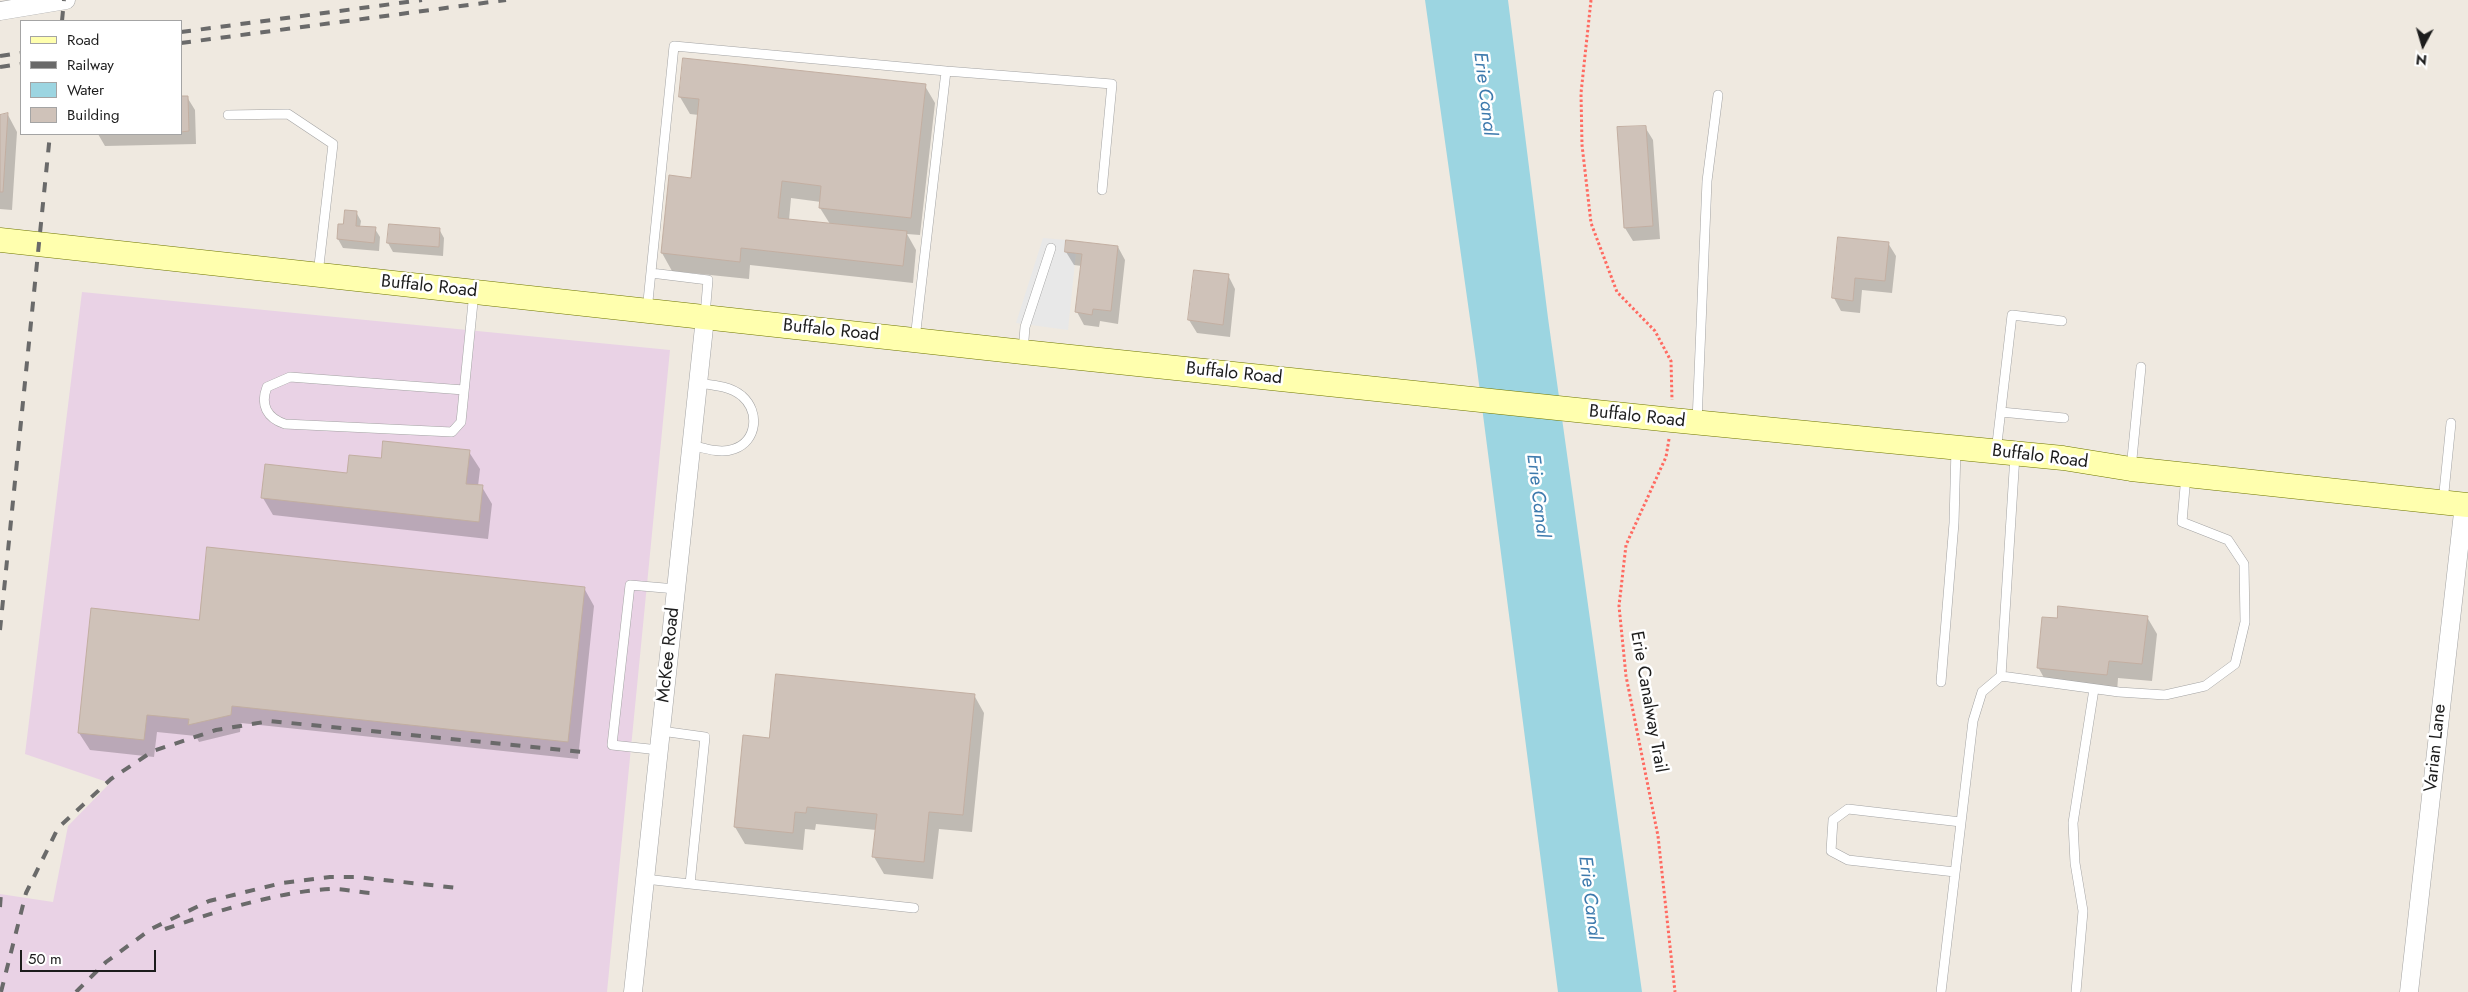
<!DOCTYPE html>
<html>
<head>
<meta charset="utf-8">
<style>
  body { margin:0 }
  #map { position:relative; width:2468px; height:992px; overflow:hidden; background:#efe9e0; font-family:Jost,sans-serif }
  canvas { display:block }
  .legend { position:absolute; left:20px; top:20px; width:162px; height:115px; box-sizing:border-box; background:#fff; border:1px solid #a4a4a4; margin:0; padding:6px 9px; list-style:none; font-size:15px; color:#1c1c1c }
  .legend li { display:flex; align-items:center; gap:10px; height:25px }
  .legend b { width:25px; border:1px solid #a4a4a4 }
  .north { position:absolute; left:2398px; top:20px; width:50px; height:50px; -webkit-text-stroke:4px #fff; paint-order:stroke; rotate:186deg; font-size:14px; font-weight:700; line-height:20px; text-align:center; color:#1c1c1c }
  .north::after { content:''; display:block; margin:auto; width:18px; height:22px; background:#1c1c1c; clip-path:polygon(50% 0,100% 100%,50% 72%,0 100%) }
  .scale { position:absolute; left:20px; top:950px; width:136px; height:22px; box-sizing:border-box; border:2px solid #1c1c1c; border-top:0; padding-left:6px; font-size:15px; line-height:18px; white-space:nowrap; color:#1c1c1c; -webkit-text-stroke:4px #fff; paint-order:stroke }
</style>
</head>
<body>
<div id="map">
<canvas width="2468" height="992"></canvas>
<ul class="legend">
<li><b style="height:6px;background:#ffffae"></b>Road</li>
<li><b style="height:6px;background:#6a6a6a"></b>Railway</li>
<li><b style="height:14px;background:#9cd5e1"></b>Water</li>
<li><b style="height:14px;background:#cfc2b9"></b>Building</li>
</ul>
<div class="north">N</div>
<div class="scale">50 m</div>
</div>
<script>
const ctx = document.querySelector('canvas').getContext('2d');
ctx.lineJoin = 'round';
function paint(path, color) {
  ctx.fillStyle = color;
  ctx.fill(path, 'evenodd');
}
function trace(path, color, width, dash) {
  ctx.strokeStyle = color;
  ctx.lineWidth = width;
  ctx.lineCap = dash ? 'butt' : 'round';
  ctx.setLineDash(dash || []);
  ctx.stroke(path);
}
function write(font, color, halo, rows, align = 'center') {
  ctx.font = font + ' Jost,sans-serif';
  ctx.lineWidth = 5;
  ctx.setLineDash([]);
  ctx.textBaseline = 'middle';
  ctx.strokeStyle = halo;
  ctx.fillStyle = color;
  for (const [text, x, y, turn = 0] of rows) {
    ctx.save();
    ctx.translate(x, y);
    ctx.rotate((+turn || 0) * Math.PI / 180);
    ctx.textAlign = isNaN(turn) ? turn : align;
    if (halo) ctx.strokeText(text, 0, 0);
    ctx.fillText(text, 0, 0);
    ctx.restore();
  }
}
paint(new Path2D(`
  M82,292L670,350L607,992H0V894L53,902L68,826L110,783L25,754Z`), '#e9d2e5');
paint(new Path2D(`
  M1043,238L1066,240L1065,252L1076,253L1068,330L1016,323Z`), '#e8e8e8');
paint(new Path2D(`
  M1425,0H1508L1548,318L1642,992H1558L1476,361Z`), '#9cd5e1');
paint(new Path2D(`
  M925,86L935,103L920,235L907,234L916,250L913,283L750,265L749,279L672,271L662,253L670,177L692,179L699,115L690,114L680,97ZM791,198L821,202L820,208L830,224L789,220Z
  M181,97H187L195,110L196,144L105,146L98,134H181Z
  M8,115L17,132L12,210L0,209V116Z
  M1645,127L1653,140L1660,239L1633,241L1625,228Z
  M356,212L361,221L360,227L375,229L380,237L379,251L343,248L338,239L340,225L344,226Z
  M390,225L439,229L444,238L443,256L393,252L388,243Z
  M1888,243L1896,256L1892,293L1862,290L1860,313L1841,311L1834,298Z
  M1118,247L1125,260L1118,324L1100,321L1099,327L1084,325L1077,312L1082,266L1074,265L1066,252Z
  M1228,275L1235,289L1230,337L1197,333L1189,320Z
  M469,452L480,469L478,486L482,487L492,504L488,539L273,515L263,498L348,475L383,460Z
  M584,588L594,606L578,759L241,723L240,732L199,742L196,736L157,732L154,757L90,750L79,733L200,621Z
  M2147,617L2157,634L2152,681L2118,678L2117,692L2048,685L2038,667L2058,620Z
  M974,695L984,713L972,832L939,829L933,879L884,874L874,857L876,830L816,824L815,830L805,829L803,850L745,844L735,827L770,739Z`), '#0003');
const building = new Path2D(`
  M683,58L926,84L911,218L819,208L821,186L782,181L778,218L907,231L903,266L741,248L740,262L661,253L669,175L691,178L699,99L679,97Z
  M181,96H188L189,131L181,132Z
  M8,113L3,192H0V115Z
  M1646,126L1653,226L1624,228L1617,127Z
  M345,210L357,211L356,226L376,227L374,243L337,239L338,224H343Z
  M389,224L440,228L439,247L387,243Z
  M1838,237L1889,242L1885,281L1855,278L1853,301L1832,298Z
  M1066,240L1118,246L1111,311L1093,309L1092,315L1075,312L1082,254L1065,252Z
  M1194,270L1229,274L1223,325L1188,320Z
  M383,441L470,450L466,484L483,485L479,522L261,498L265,464L347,473L349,455L381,458Z
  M207,547L585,587L568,742L232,706L231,715L188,725L189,719L147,715L144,740L78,733L91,608L199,620Z
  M2058,606L2148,616L2142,664L2109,661L2107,675L2037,668L2042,617L2057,618Z
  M776,674L975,694L963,815L929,812L924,862L872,857L877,814L807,807L806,813L795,812L793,833L734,827L743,735L769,738Z`);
paint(building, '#cfc2b9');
trace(building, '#c2aea1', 1);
const service = new Path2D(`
  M946,71L1112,84L1102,190
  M228,115L288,114L333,144L318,274
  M651,273L708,280L705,315
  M647,311L674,46L946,71L915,339
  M1023,352L1025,327L1051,248
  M464,390L290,377L267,387C260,405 267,418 285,424L452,432L461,422L474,292
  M2001,412L2064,418
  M1697,422L1707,181L1718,95
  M691,445C704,448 720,454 734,449C757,441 760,412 742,396C730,386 713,385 698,383
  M1996,452L2012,315L2062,321
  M2015,455L2001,676L2119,692L2165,695L2205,686L2235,664L2245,622L2244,564L2228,540L2182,522L2186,475
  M2131,469L2141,367
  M2443,502L2451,423
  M1941,682L1954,523L1956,448
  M659,750L612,745L630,585L676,589
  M1955,872L1848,860L1831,851L1833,820L1848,809L1961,822
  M645,879L690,884L705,737L661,731
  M690,884L914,908
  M1941,992L1973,721L1982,692L2001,676
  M2076,992L2083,911L2075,863L2073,823L2094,689`);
const minor = new Path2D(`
  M0,11L66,0
  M633,992L705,318
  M2409,992L2464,504`);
const secondary = new Path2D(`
  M0,240L1023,352L1672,420L2063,458L2131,469L2468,505`);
trace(service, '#a3a3a3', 10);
trace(minor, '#a3a3a3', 19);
trace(secondary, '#6f7600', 25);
trace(new Path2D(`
  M1591,0L1581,93L1582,145L1591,223L1617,292L1655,331L1671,361L1672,400
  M1669,439L1666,457L1626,545L1619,606L1626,676L1658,836L1675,992`), '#ff6a61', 3, [2.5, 2.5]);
trace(service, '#fff', 9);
trace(minor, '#fff', 18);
trace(secondary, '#ffffae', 24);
trace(new Path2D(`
  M62,21L64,0
  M181,32L422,0
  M181,43L506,0
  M0,56L21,53
  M0,67L21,64
  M0,630L50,134
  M0,907L1,893
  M165,929C214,912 279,891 332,889C344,889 357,892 370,893
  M1,992L26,893L58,828L111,779L153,751L216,730L270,721L583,752
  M76,992L106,962L151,929L209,901L282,883L330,877H356L458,888`), '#6a6a6a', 4, [10, 10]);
write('18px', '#1c1c1c', '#fff', [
  ["Buffalo Road",429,287,6],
  ["Buffalo Road",831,331,6],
  ["Buffalo Road",1234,374,6],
  ["Buffalo Road",1637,417,6],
  ["Buffalo Road",2040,457,7],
  ["McKee Road",669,655,-84],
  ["Erie Canalway Trail",1648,702,80],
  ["Varian Lane",2436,748,-84]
]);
write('italic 19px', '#3d7aad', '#fff', [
  ["Erie Canal",1484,94,83],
  ["Erie Canal",1537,496,83],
  ["Erie Canal",1589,898,83]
]);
</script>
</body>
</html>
